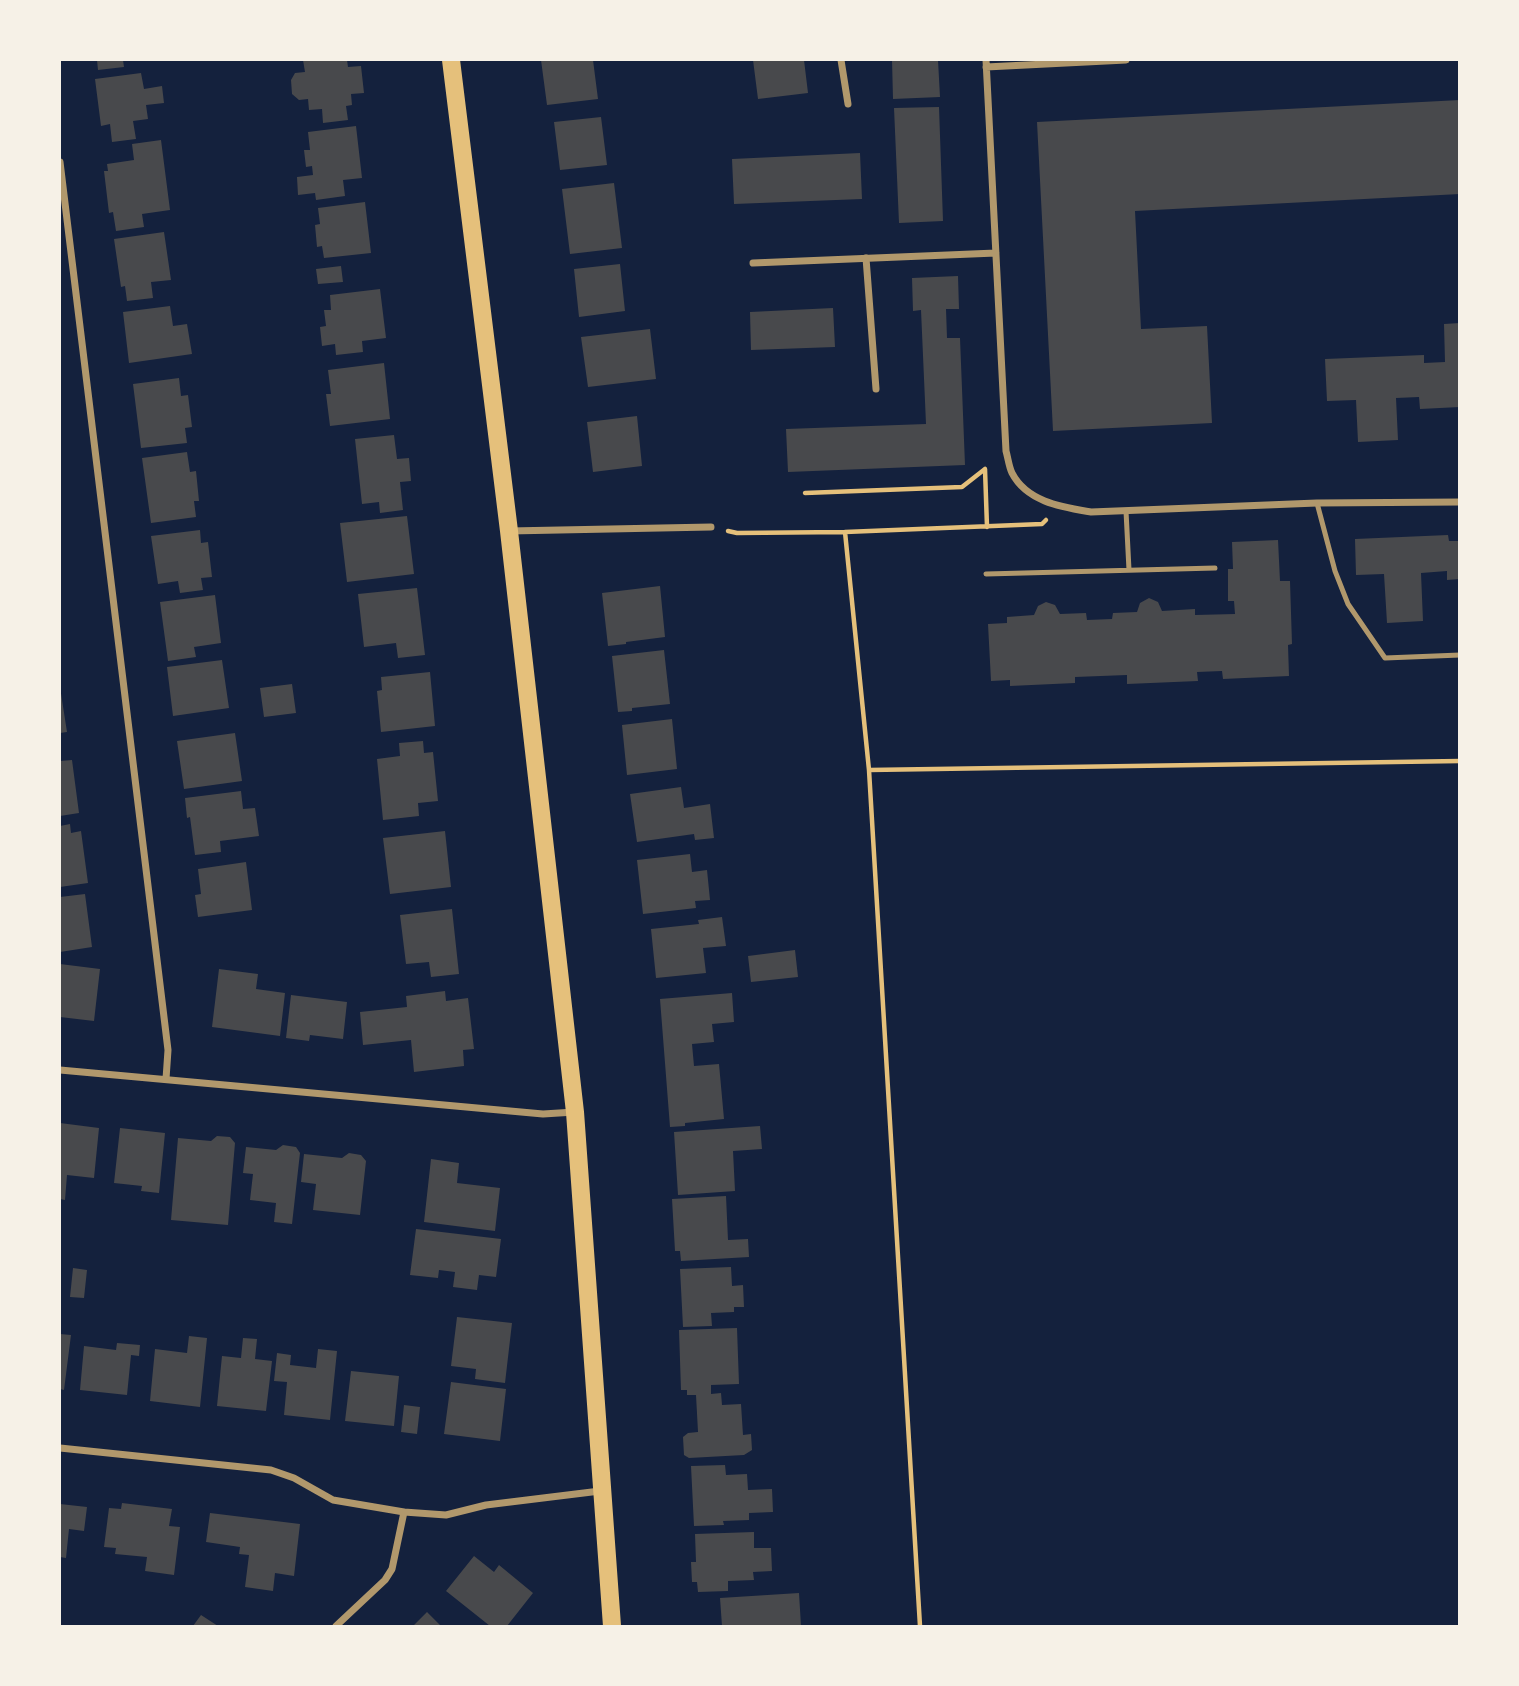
<!DOCTYPE html>
<html>
<head>
<meta charset="utf-8">
<style>
  body { margin:0 }
  #map { position:relative; width:1519px; height:1686px; overflow:hidden; background:#14213d; font-family:Rubik,sans-serif }
  canvas { display:block }
  .frame { position:absolute; inset:0; border:61px solid #f6f1e7; pointer-events:none }
</style>
</head>
<body>
<div id="map">
<canvas width="1519" height="1686"></canvas>
<div class="frame"></div>
</div>
<script>
const ctx = document.querySelector('canvas').getContext('2d');
ctx.lineJoin = 'round';
function paint(path, color) {
  ctx.fillStyle = color;
  ctx.fill(path, 'evenodd');
}
function trace(path, color, width, dash) {
  ctx.strokeStyle = color;
  ctx.lineWidth = width;
  ctx.lineCap = dash ? 'butt' : 'round';
  ctx.setLineDash(dash || []);
  ctx.stroke(path);
}
paint(new Path2D(`
  M97,60H123L124,67L98,70Z
  M303,60H347L348,67L361,66L364,93L351,94L352,105L346,106L348,120L323,123L322,109L309,110L308,99L299,100L292,94L291,80L295,73L305,72Z
  M541,60H593L598,99L547,105Z
  M753,60H804L808,93L758,99Z
  M892,60H938L940,97L893,99Z
  M141,73L144,89L162,86L164,103L146,105L148,119L133,121L136,139L112,142L110,124L101,126L95,79Z
  M1460,100V194L1135,211L1141,329L1207,326L1212,423L1053,431L1037,122Z
  M939,107L943,221L899,223L894,108Z
  M601,117L607,165L560,170L554,122Z
  M356,126L362,178L343,180L345,196L316,200L315,193L298,195L297,177L313,175L312,166L306,167L304,150H310L308,132Z
  M161,140L170,210L142,214L144,227L116,231L113,212L109,213L104,171H108L107,164L134,160L132,144Z
  M860,153L862,199L734,204L732,159Z
  M614,183L622,248L570,254L562,189Z
  M365,202L371,253L324,258L322,246L317,247L315,225L320,224L318,208Z
  M164,232L171,280L151,282L153,298L127,301L125,286L121,287L114,239Z
  M620,264L625,311L579,317L574,269Z
  M341,266L343,282L318,284L316,269Z
  M958,276L959,309H946L947,338H960L965,465L788,472L786,429L926,424L921,310L913,311L912,278Z
  M380,289L386,338L362,341L363,352L336,355L335,344L322,346L320,327L326,326L324,310H331L330,295Z
  M170,306L173,326L187,324L192,354L129,363L123,312Z
  M833,308L835,347L751,350L750,312Z
  M1460,323V407L1420,409L1419,397L1396,398L1398,440L1358,442L1356,400L1327,401L1325,359L1424,355V363L1445,362L1444,324Z
  M650,329L656,379L588,387L581,337Z
  M384,363L390,419L330,426L326,394H331L328,370Z
  M179,378L181,396L188,395L192,427L185,428L187,443L141,448L133,384Z
  M637,416L642,466L593,472L587,422Z
  M394,435L397,459L409,458L411,481L400,482L403,510L380,513L379,502L362,504L355,439Z
  M187,452L190,472L196,471L199,501H194L196,517L151,523L142,458Z
  M407,516L414,574L347,582L340,523Z
  M200,530L201,543L208,542L212,577L201,578L203,590L180,593L178,581L158,584L151,536Z
  M1448,535L1449,541H1460V579L1447,580V571L1421,573L1423,621L1387,623L1384,574L1356,575L1355,539Z
  M1278,540L1280,581H1290L1292,644L1288,645L1289,676L1223,679L1222,671L1197,672L1198,681L1127,684V675L1075,677V683L1010,686V680L991,681L988,624L1007,623V617L1034,615L1038,606L1046,602L1055,605L1060,614L1086,613L1087,620L1112,619L1113,613L1137,612L1140,603L1149,598L1158,602L1162,611L1195,609V615L1235,614L1234,601H1228V569H1233L1232,542Z
  M660,586L665,637L626,642V644L608,646L602,593Z
  M417,588L425,655L398,658L396,643L364,647L358,594Z
  M215,595L221,643L194,647L196,657L168,661L160,602Z
  M664,650L670,704L632,708V711L618,712L612,656Z
  M222,660L229,708L173,716L167,667Z
  M430,672L435,726L381,732L377,691L382,690L381,677Z
  M292,684L296,713L264,717L260,688Z
  M60,687L67,732L60,733Z
  M672,719L677,769L627,775L622,725Z
  M235,733L242,781L184,789L177,741Z
  M423,741L424,753L433,752L438,801L418,803L419,816L383,820L377,759L400,756L399,743Z
  M72,760L79,813L60,816V761Z
  M681,787L684,808L710,804L714,838L695,840L694,834L637,842L630,794Z
  M241,791L243,809L255,808L259,836L220,841L221,852L195,855L190,817L187,818L185,798Z
  M70,824L71,833L81,831L88,883L60,887V826Z
  M445,831L451,887L390,894L383,838Z
  M690,854L692,872L707,870L710,900L695,901L696,908L643,914L637,860Z
  M246,862L252,910L198,917L195,895L201,894L198,869Z
  M85,894L92,947L60,952V897Z
  M452,909L459,974L431,977L429,962L406,964L400,915Z
  M722,917L726,946L703,948L706,973L656,978L651,929L699,924L698,920Z
  M795,950L798,977L751,982L748,956Z
  M60,964L100,969L94,1021L60,1017Z
  M219,969L258,974L256,989L285,993L280,1036L212,1027Z
  M445,991L446,1001L468,998L474,1049L463,1050L464,1066L414,1072L411,1040L363,1045L360,1012L407,1007L406,996Z
  M732,993L734,1022L712,1024L714,1042L692,1044L694,1066L719,1064L724,1119L685,1123V1126L670,1127L660,999Z
  M291,995L347,1002L343,1039L310,1035L309,1041L286,1038Z
  M60,1123L99,1128L94,1178L67,1175L65,1200L60,1199Z
  M760,1126L762,1149L733,1151L735,1191L678,1195L674,1132Z
  M120,1128L165,1133L159,1193L141,1191L142,1186L114,1183Z
  M217,1136L230,1137L235,1143L228,1225L171,1220L178,1138L211,1141Z
  M283,1145L296,1147L300,1153L292,1224L274,1222L276,1203L250,1200L253,1174L243,1173L246,1147L276,1150Z
  M349,1153L361,1155L366,1161L360,1215L313,1210L316,1184L301,1182L304,1154L342,1158Z
  M431,1159L459,1163L457,1183L500,1188L495,1231L424,1222Z
  M726,1196L728,1240L748,1239L749,1257L681,1261L680,1251H675L672,1199Z
  M416,1229L501,1239L496,1277L479,1275L477,1290L453,1287L455,1272L439,1270L438,1278L410,1275Z
  M731,1267L732,1286L743,1285L744,1307H734V1312L711,1313L712,1326L683,1327L680,1269Z
  M73,1268L87,1270L84,1298L70,1297Z
  M457,1317L512,1323L505,1383L475,1379L476,1369L451,1366Z
  M737,1328L739,1384L711,1385V1394L721,1393L722,1405L741,1404L743,1435L751,1434L752,1450L744,1455L689,1458L684,1455L683,1437L688,1433L698,1432L696,1395H687V1390H681L679,1330Z
  M60,1334L71,1335L64,1390L60,1389Z
  M189,1336L207,1338L200,1407L150,1401L155,1349L187,1353Z
  M243,1338L257,1339L255,1359L272,1361L266,1411L217,1406L222,1356L241,1358Z
  M117,1343L140,1345L139,1356L131,1355L127,1395L80,1390L84,1346L116,1350Z
  M318,1349L337,1351L330,1420L284,1415L287,1382L274,1381L277,1353L291,1355L290,1365L316,1368Z
  M351,1371L399,1376L394,1426L345,1421Z
  M451,1382L506,1389L500,1441L444,1434Z
  M404,1405L420,1407L417,1434L401,1432Z
  M725,1465L726,1475L747,1474L748,1490L772,1489L773,1512L749,1513V1520L723,1521L724,1525L694,1526L691,1466Z
  M122,1503L172,1509L169,1526L180,1527L174,1575L145,1571L147,1557L115,1554L116,1548L104,1547L109,1508L121,1509Z
  M60,1504L87,1507L84,1531L69,1529L66,1558L60,1557Z
  M210,1513L300,1524L294,1576L275,1573L273,1591L245,1587L249,1555L239,1554L240,1547L206,1542Z
  M754,1532V1548H771L772,1571L753,1572L754,1580L728,1581V1591L698,1592L697,1582H692L691,1562H696L695,1534Z
  M474,1556L494,1572L499,1565L533,1593L507,1626H490L446,1591Z
  M799,1593L801,1626H722L720,1598Z
  M427,1612L441,1626H413Z
  M201,1615L218,1626H193Z`), '#48494c');
trace(new Path2D(`
  M985,469L987,527
  M805,493L962,487L985,469
  M728,531L737,533L845,532L1042,524L1046,520
  M845,532L869,770L920,1626
  M869,770L1460,761`), '#e5c07b', 4.5);
trace(new Path2D(`
  M1317,503L1335,571L1348,604L1385,658L1460,655
  M1126,511L1129,570
  M986,574L1215,568`), '#b1986c', 5);
trace(new Path2D(`
  M841,60L848,104
  M986,60L1006,451C1008,458 1009,467 1012,473C1027,502 1062,507 1091,512L1317,503L1460,502
  M986,67L1126,60
  M60,162L168,1050L166,1079
  M866,258L876,389
  M753,263L996,253
  M509,531L711,527
  M60,1070L543,1114L575,1112
  M60,1448L271,1470L294,1478L333,1500L404,1512L446,1515L486,1505L600,1491
  M336,1626L385,1580L392,1569L404,1512`), '#b1986c', 7);
trace(new Path2D(`
  M451,60L509,531L575,1112L612,1626`), '#e5c07b', 18);
</script>
</body>
</html>
